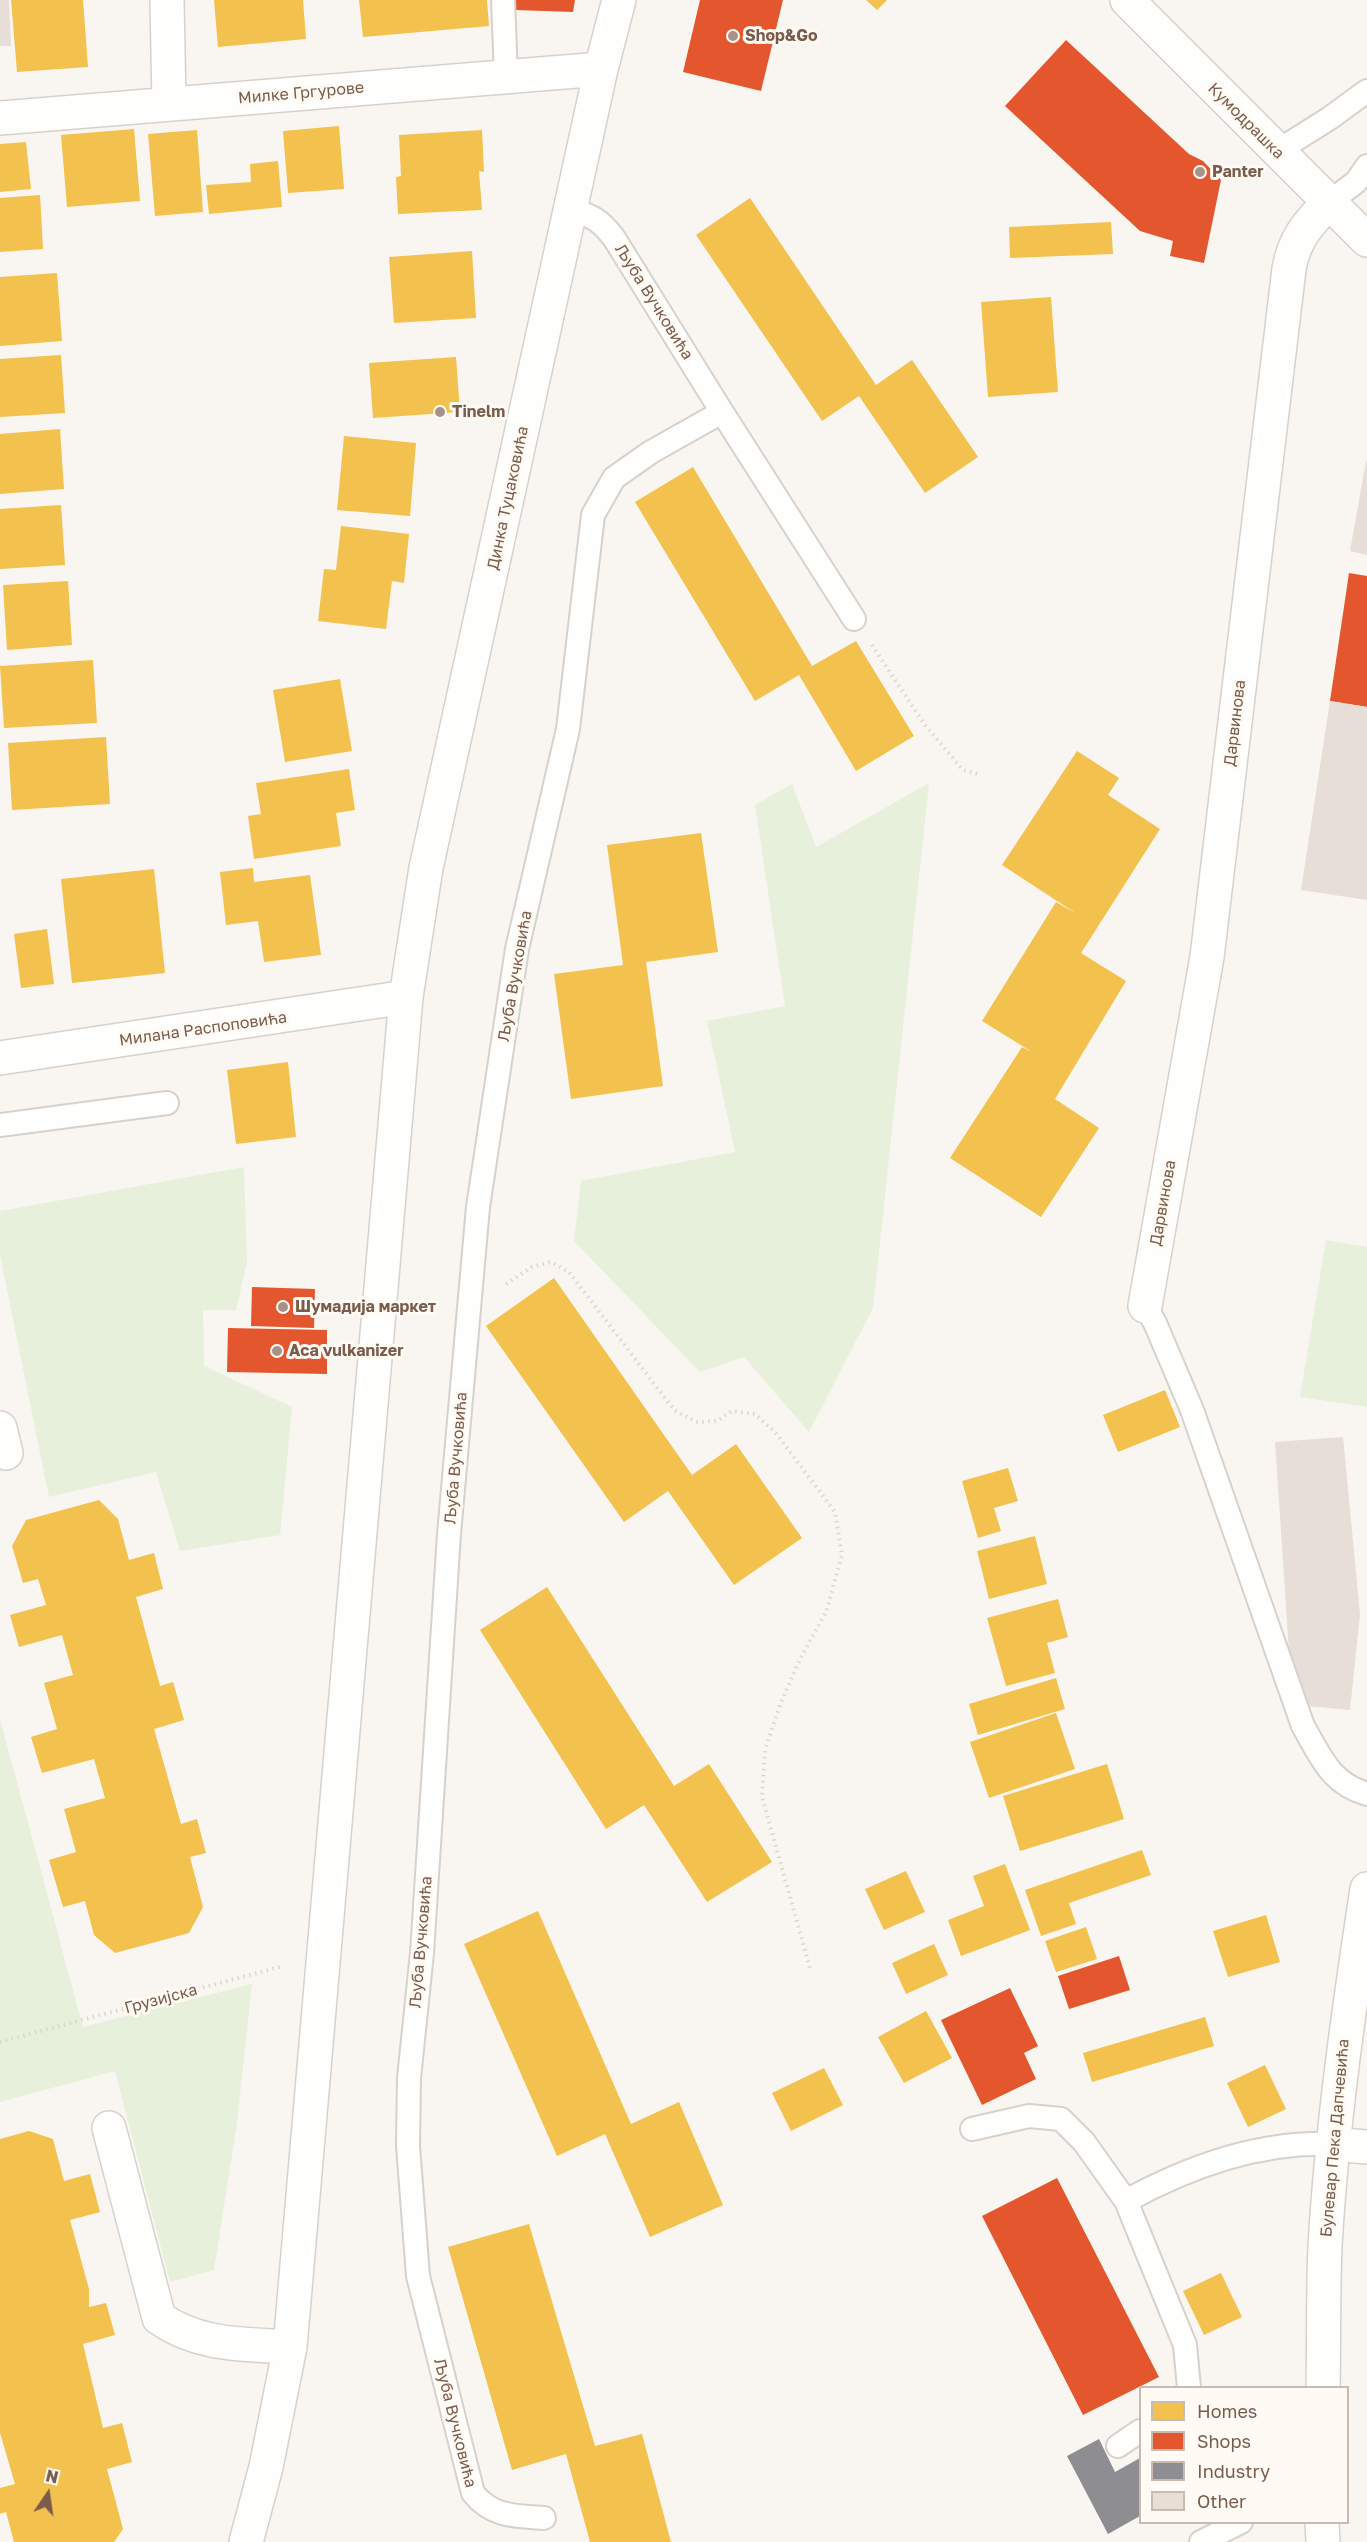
<!DOCTYPE html>
<html>
<head>
<meta charset="utf-8">
<style>
  body { margin:0 }
  #map { position:relative; width:1367px; height:2542px; overflow:hidden; background:#f9f5f0; font-family:"Golos Text",sans-serif }
  canvas { display:block }
  .legend { position:absolute; left:1139px; top:2386px; width:210px; height:138px; box-sizing:border-box; background:#fffaf3; border:2px solid #cabbb1; margin:0; padding:8px 10px; list-style:none; font-size:18px; color:#7a5c4d }
  .legend li { display:flex; align-items:center; gap:12px; height:30px }
  .legend b { width:30px; border:2px solid #cabbb1 }
  .north { position:absolute; left:18px; top:2464px; width:60px; height:60px; -webkit-text-stroke:4px #fffaf3; paint-order:stroke; rotate:13deg; font-size:16px; font-weight:700; line-height:24px; text-align:center; color:#7a5c4d }
  .north::after { content:''; display:block; margin:auto; width:21px; height:27px; background:#7a5c4d; clip-path:polygon(50% 0,100% 100%,50% 72%,0 100%) }
</style>
</head>
<body>
<div id="map">
<canvas width="1367" height="2542"></canvas>
<ul class="legend">
<li><b style="height:16px;background:#f2c14e"></b>Homes</li>
<li><b style="height:16px;background:#e4572e"></b>Shops</li>
<li><b style="height:16px;background:#8d8d92"></b>Industry</li>
<li><b style="height:16px;background:#e6ded7"></b>Other</li>
</ul>
<div class="north">N</div>
</div>
<script>
const ctx = document.querySelector('canvas').getContext('2d');
ctx.lineJoin = 'round';
function paint(path, color) {
  ctx.fillStyle = color;
  ctx.fill(path, 'evenodd');
}
function trace(path, color, width, dash) {
  ctx.strokeStyle = color;
  ctx.lineWidth = width;
  ctx.lineCap = dash ? 'butt' : 'round';
  ctx.setLineDash(dash || []);
  ctx.stroke(path);
}
function write(font, color, halo, rows, align = 'center') {
  ctx.font = font + ' "Golos Text",sans-serif';
  ctx.lineWidth = 6;
  ctx.setLineDash([]);
  ctx.textBaseline = 'middle';
  ctx.strokeStyle = halo;
  ctx.fillStyle = color;
  for (const [text, x, y, turn = 0] of rows) {
    ctx.save();
    ctx.translate(x, y);
    ctx.rotate((+turn || 0) * Math.PI / 180);
    ctx.textAlign = isNaN(turn) ? turn : align;
    if (halo) ctx.strokeText(text, 0, 0);
    ctx.fillText(text, 0, 0);
    ctx.restore();
  }
}
paint(new Path2D(`
  M929,783L873,1308L809,1432L744,1357L700,1372L574,1241L581,1181L735,1152L707,1021L785,1006L755,805L792,784L816,847Z
  M244,1167L247,1262L236,1310H203L204,1366L292,1407L280,1535L180,1551L156,1472L49,1497L0,1255V1211Z
  M1326,1240L1367,1247V1407L1300,1397Z
  M0,1719L83,2027L252,1984L237,2123L214,2270L170,2282L115,2071L0,2102Z`), '#e7f0db');
paint(new Path2D(`
  M11,0H83L88,67L17,72Z
  M214,0H303L306,39L218,47Z
  M359,0H487L489,26L363,37Z
  M866,0H887L877,10Z
  M339,126L344,189L288,193L283,131Z
  M134,129L140,201L67,207L61,135Z
  M197,130L203,212L155,216L148,134Z
  M482,130L484,172L479,171L482,210L398,214L396,177L401,176L399,135Z
  M26,142L31,189L0,192V144Z
  M278,161L282,207L209,214L206,185L251,182L250,164Z
  M40,195L43,249L0,252V198Z
  M750,198L876,385L912,360L978,457L925,493L859,396L822,421L696,235Z
  M1111,222L1113,254L1010,258L1009,227Z
  M472,251L476,318L394,323L389,257Z
  M57,273L62,341L0,346V277Z
  M1051,297L1058,392L988,397L981,302Z
  M61,355L65,413L0,417V359Z
  M456,357L460,412L373,418L369,363Z
  M60,429L64,489L0,494V434Z
  M344,436L416,443L410,516L337,510Z
  M693,467L812,666L856,641L914,736L856,771L799,675L755,701L635,502Z
  M61,505L65,565L0,569V509Z
  M341,526L409,534L404,583L392,581L386,629L318,621L324,569L336,570Z
  M68,581L72,645L7,650L3,585Z
  M93,660L97,723L4,728L0,666Z
  M340,679L352,751L285,762L273,690Z
  M106,737L110,804L12,810L8,743Z
  M1077,751L1119,778L1108,795L1160,829L1081,953L1126,981L1055,1099L1099,1128L1041,1217L950,1158L1022,1047L1032,1052L982,1021L1056,902L1077,914L1002,865Z
  M349,769L355,810L336,813L341,846L254,859L248,816L261,814L256,783Z
  M701,833L718,952L646,962L663,1086L571,1099L554,974L623,965L607,845Z
  M253,868L254,882L310,875L321,955L264,962L258,921L226,925L220,872Z
  M154,869L165,973L72,983L61,879Z
  M47,929L54,984L21,988L14,934Z
  M288,1062L296,1137L236,1144L227,1070Z
  M554,1278L692,1475L736,1444L802,1538L734,1585L668,1491L624,1522L486,1326Z
  M1165,1390L1180,1427L1118,1452L1103,1415Z
  M1008,1468L1018,1501L994,1508L1001,1531L978,1538L962,1481Z
  M99,1500L118,1519L129,1560L154,1553L163,1589L136,1597L160,1686L173,1682L184,1720L154,1729L181,1824L197,1819L206,1853L190,1857L203,1907L189,1933L115,1953L94,1935L85,1901L63,1907L49,1860L76,1852L64,1809L105,1798L94,1759L42,1773L31,1737L57,1729L44,1683L73,1675L62,1635L19,1647L10,1615L46,1605L38,1579L23,1583L12,1546L26,1520Z
  M1035,1536L1047,1584L989,1599L977,1551Z
  M547,1587L674,1786L709,1764L772,1862L707,1902L644,1805L606,1829L480,1630Z
  M1058,1599L1068,1637L1047,1643L1055,1673L1006,1686L987,1618Z
  M1056,1678L1065,1709L978,1735L969,1704Z
  M1056,1713L1075,1769L989,1798L970,1742Z
  M1107,1764L1124,1819L1020,1851L1003,1796Z
  M1142,1850L1151,1875L1069,1903L1076,1924L1041,1936L1025,1890Z
  M1005,1864L1030,1930L961,1956L948,1920L984,1906L973,1876Z
  M906,1871L925,1912L884,1930L865,1889Z
  M538,1911L631,2124L679,2102L723,2205L650,2237L605,2134L557,2156L464,1944Z
  M1266,1915L1280,1962L1228,1977L1213,1931Z
  M1086,1927L1097,1959L1056,1972L1045,1941Z
  M934,1944L948,1975L906,1994L892,1963Z
  M926,2011L952,2058L904,2083L878,2037Z
  M1205,2017L1214,2046L1092,2082L1083,2053Z
  M1265,2065L1286,2109L1248,2127L1227,2083Z
  M824,2068L843,2105L791,2131L772,2093Z
  M29,2131L53,2139L64,2181L90,2174L100,2212L70,2220L89,2289V2307L106,2303L115,2335L83,2344L103,2428L122,2423L132,2462L107,2469L123,2529L114,2542H14L6,2512L0,2514V2488L15,2484L0,2433V2139Z
  M529,2224L595,2446L642,2434L671,2542H590L566,2454L512,2470L448,2247Z
  M1221,2273L1242,2317L1204,2335L1183,2291Z`), '#f2c14e');
paint(new Path2D(`
  M515,0H575L573,12L515,10Z
  M700,0H783L761,91L683,72Z
  M1066,40L1189,154L1203,161L1221,180L1204,263L1170,256L1173,241L1140,231L1005,106Z
  M1349,573L1367,576V707L1330,701Z
  M252,1287L315,1289L314,1328L251,1326Z
  M228,1328L327,1330V1374L227,1372Z
  M1119,1956L1130,1990L1069,2009L1058,1976Z
  M1010,1988L1038,2046L1024,2053L1036,2079L982,2105L941,2020Z
  M1057,2178L1159,2377L1083,2415L982,2216Z`), '#e4572e');
paint(new Path2D(`
  M1099,2439L1115,2472L1140,2458V2516L1108,2534L1067,2456Z`), '#8d8d92');
paint(new Path2D(`
  M0,0H9L11,46H0Z
  M1366,461H1367V555L1350,551Z
  M1330,701L1367,707V900L1301,890Z
  M1343,1437L1360,1614L1350,1710L1307,1706L1289,1651L1275,1442Z`), '#e6ded7');
const service = new Path2D(`
  M503,0L506,76
  M1276,152L1330,118L1367,91
  M1328,203L1356,182L1367,166
  M722,412L854,619
  M0,1125L167,1103
  M1145,1306L1155,1323L1192,1410L1303,1726C1321,1757 1330,1783 1367,1794
  M972,2129L1029,2116L1061,2119L1084,2142L1126,2201L1185,2345L1189,2388
  M1126,2201C1188,2167 1261,2141 1333,2144
  M1118,2446L1140,2431
  M544,2518C515,2516 492,2517 473,2493L418,2276L408,2146L409,2078L422,1953L449,1534L478,1207L517,949L568,729L593,515L614,478L651,452L722,412L614,238C601,221 592,215 571,210
  M1201,2542L1241,2522`);
const minor = new Path2D(`
  M167,0L169,103
  M0,118L601,69
  M0,1058L406,997
  M1145,1306L1207,957L1289,269C1294,239 1308,224 1328,203
  M0,1428L6,1453
  M109,2128L159,2318C199,2346 243,2344 290,2347
  M246,2542L266,2467L290,2347L406,997L426,868L601,69L619,0`);
const tertiary = new Path2D(`
  M1127,0L1367,240
  M1333,2144L1367,2147
  M1323,2388C1324,2341 1323,2293 1325,2246C1332,2126 1349,2008 1367,1889
  M1322,2522L1323,2542`);
trace(service, '#d7d1cb', 26);
trace(minor, '#d7d1cb', 36);
trace(tertiary, '#d7d1cb', 36);
trace(new Path2D(`
  M872,645L924,724L963,770L978,774
  M506,1284L532,1267L551,1262L569,1272L674,1410L696,1422L717,1421L732,1411L755,1414L775,1432L835,1512L842,1555L826,1612L800,1659L780,1705L765,1750L762,1797L810,1968
  M0,2042L283,1966`), '#dcd5d0', 4, [1.5, 4.5]);
trace(service, '#fefefd', 22);
trace(minor, '#fefefd', 33);
trace(tertiary, '#fefefd', 33);
for (const [x, y, r, color] of [
  [733,36,6,"#a69286"],
  [1200,172,6,"#a69286"],
  [440,412,6,"#a69286"],
  [283,1307,6,"#a69286"],
  [277,1351,6,"#a69286"]
]) {
  const dot = new Path2D();
  dot.arc(x, y, r, 0, 2 * Math.PI);
  ctx.fillStyle = color;
  ctx.fill(dot);
  trace(dot, '#fffaf3', 2);
}
write('bold 16px', '#7a5c4d', '#fffaf3', [
  ["Shop&Go",745,36],
  ["Panter",1212,172],
  ["Tinelm",452,412],
  ["Шумадија маркет",295,1307],
  ["Aca vulkanizer",289,1351]
], 'left');
write('16px', '#7a5c4d', '#fffaf3', [
  ["Милке Гргурове",301,93,-5],
  ["Кумодрашка",1246,121,45],
  ["Љуба Вучковића",654,302,58],
  ["Динка Туцаковића",508,498,-78],
  ["Дарвинова",1235,723,-83],
  ["Љуба Вучковића",515,976,-80],
  ["Милана Распоповића",203,1029,-8],
  ["Дарвинова",1163,1203,-80],
  ["Љуба Вучковића",456,1458,-85],
  ["Љуба Вучковића",421,1942,-85],
  ["Грузијска",161,1999,-15],
  ["Булевар Пека Дапчевића",1335,2138,-85],
  ["Љуба Вучковића",455,2423,76]
]);
</script>
</body>
</html>
